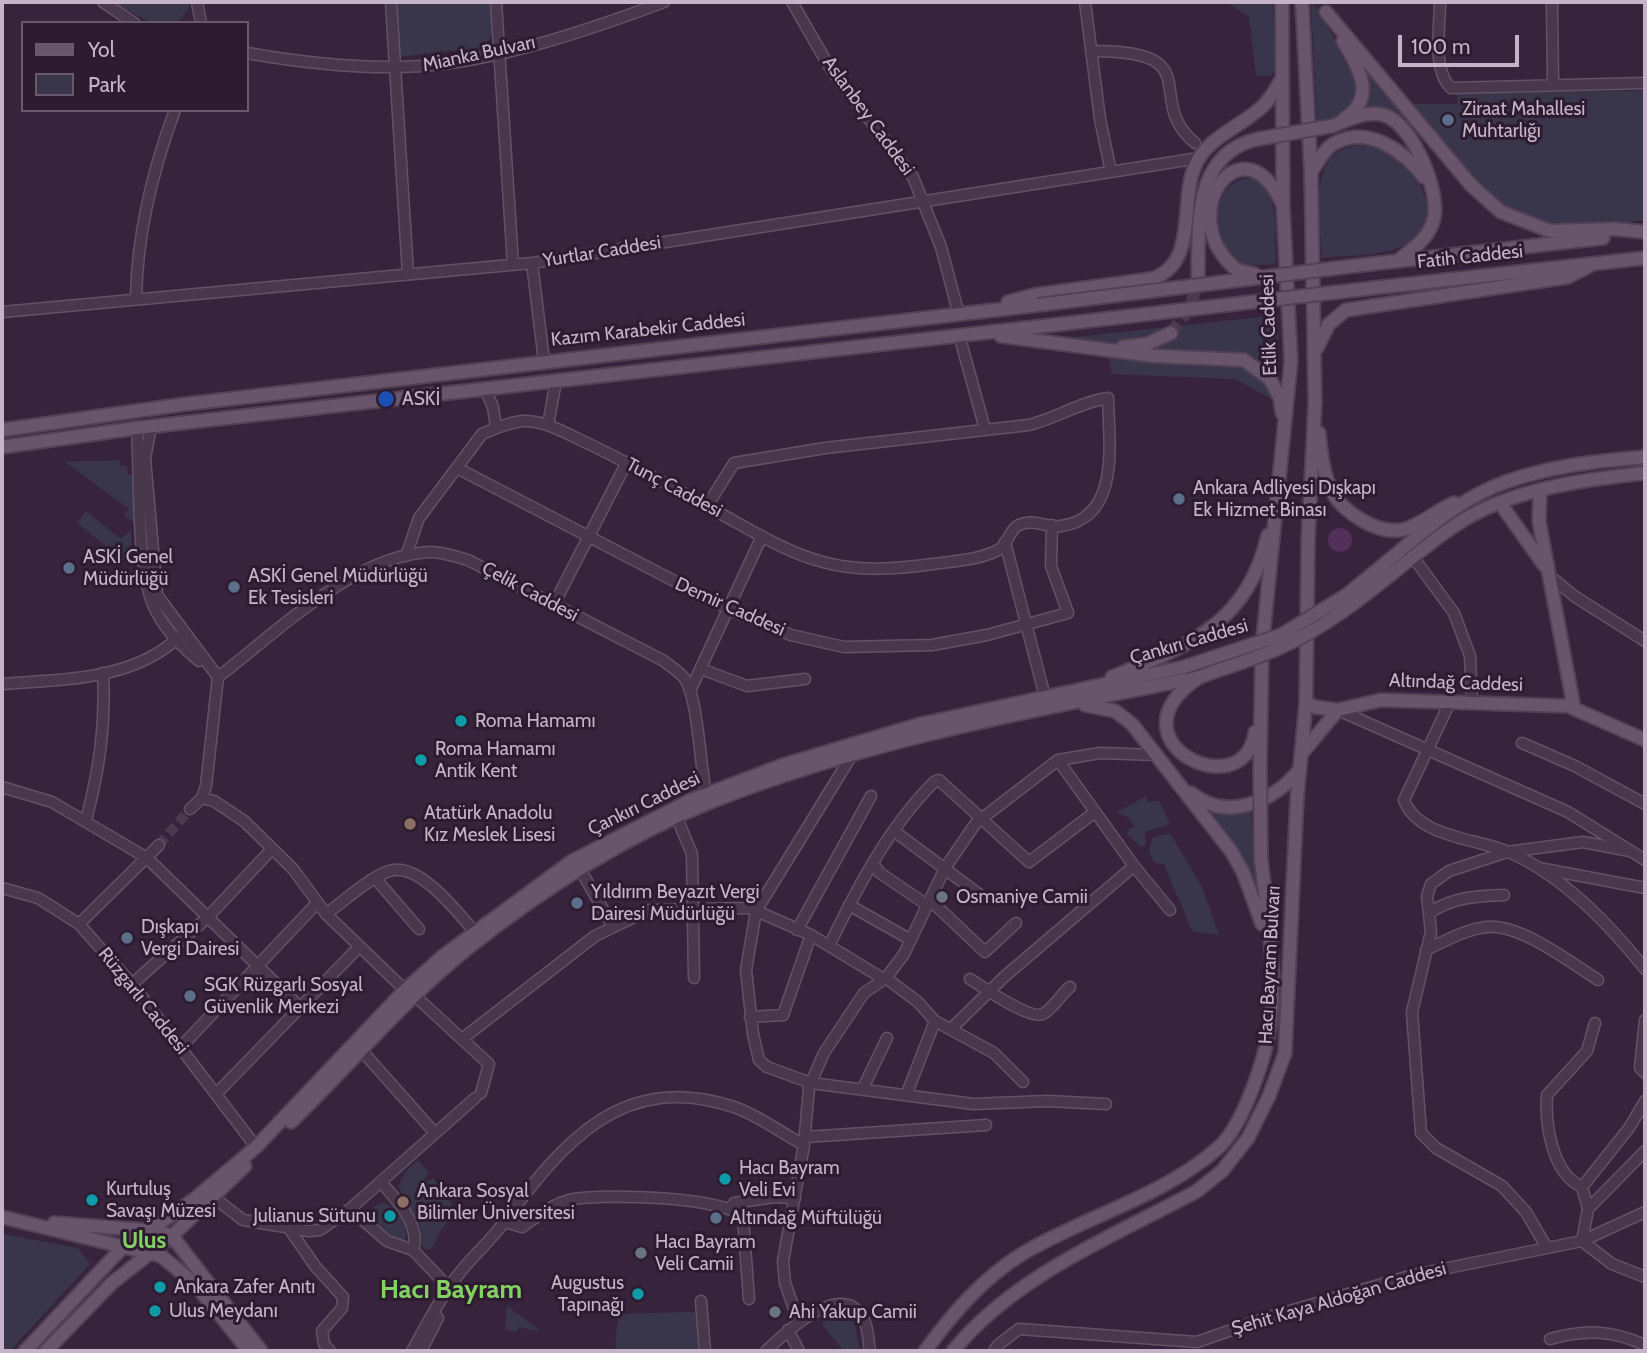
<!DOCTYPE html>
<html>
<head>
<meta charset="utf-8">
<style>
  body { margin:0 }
  #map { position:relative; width:1647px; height:1353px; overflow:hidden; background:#37233b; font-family:Cabin,sans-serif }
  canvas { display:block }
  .frame { position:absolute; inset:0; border:4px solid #c5b3c7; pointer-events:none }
  .legend { position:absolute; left:21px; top:21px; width:228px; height:91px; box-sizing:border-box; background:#2d1c30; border:2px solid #6a586c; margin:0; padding:9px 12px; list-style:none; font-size:21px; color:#c5b3c7 }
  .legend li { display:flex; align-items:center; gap:14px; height:35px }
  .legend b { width:35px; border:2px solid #6a586c }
  .scale { position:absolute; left:1398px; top:35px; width:121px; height:32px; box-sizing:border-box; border:4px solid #c5b3c7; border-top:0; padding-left:9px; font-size:21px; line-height:24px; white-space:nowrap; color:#c5b3c7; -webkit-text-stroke:5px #2d1c30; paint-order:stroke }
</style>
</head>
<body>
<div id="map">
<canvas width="1647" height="1353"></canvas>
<div class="frame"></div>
<ul class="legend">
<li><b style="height:9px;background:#68556b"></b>Yol</li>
<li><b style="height:19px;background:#39364c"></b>Park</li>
</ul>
<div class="scale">100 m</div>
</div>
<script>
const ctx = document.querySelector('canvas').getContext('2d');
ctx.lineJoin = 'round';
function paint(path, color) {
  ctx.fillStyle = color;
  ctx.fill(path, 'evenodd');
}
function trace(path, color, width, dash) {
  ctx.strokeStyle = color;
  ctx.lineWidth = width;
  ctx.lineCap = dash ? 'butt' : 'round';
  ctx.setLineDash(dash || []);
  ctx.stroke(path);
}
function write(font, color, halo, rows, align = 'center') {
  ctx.font = font + ' Cabin,sans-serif';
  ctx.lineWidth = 6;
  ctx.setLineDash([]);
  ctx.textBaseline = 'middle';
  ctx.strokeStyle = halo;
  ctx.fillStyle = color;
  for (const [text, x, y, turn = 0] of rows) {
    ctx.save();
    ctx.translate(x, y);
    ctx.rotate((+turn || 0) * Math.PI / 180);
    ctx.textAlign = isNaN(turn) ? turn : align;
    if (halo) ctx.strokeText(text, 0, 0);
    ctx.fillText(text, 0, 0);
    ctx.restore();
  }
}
paint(new Path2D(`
  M113,2H188L189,8L177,23H151Z
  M395,2H491L493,31L485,47L398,57Z
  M1226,2H1273L1276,68L1271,76H1256L1249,17Z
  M1311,2C1319,8 1325,24 1331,33C1354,70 1380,113 1317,123Z
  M1368,71L1423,141C1400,117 1393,114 1360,110L1368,89Z
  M1645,91V220C1620,222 1583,230 1558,227C1490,220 1451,154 1413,104H1457L1458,92Z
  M1360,145C1374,147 1388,151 1400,160C1423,177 1442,222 1411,242C1389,257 1349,255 1322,258C1321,218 1304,150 1360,145Z
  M1253,178C1282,192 1274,236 1276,264L1243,266C1212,245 1205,179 1253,178Z
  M1278,315L1279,379C1236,338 1198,359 1145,351L1175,339L1167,328L1121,344L1067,338Z
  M1108,355L1242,366L1267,384L1273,400L1235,379L1112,374Z
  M120,460V466H127L128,475L134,474L136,524L124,515L129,509L65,462Z
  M86,511L121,539L131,530V561L128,564L77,523Z
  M1146,796L1148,802L1159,801L1170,824L1145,832L1146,845L1141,847L1127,834L1130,827L1135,828L1128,817L1116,813Z
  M1207,810L1251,811L1259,900C1246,866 1230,838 1207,810Z
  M1170,833L1202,887L1219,935L1192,931L1164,864L1154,863L1149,852L1152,838Z
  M418,1160L429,1173L425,1178L428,1182L433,1178L457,1211L440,1231L431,1249L426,1250L418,1241L420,1227L398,1186L407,1170Z
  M383,1202C398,1210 410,1225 405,1242C387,1240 372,1227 374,1207Z
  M2,1234L78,1248L90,1264L10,1351H2Z
  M507,1306L538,1329V1331L518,1327L517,1331L505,1330Z
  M695,1312L701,1351H618L615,1346L618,1318L609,1314Z
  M844,1313L854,1320L860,1351H844L823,1326V1317Z`), '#39364c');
paint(new Path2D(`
  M1328 540a12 12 0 1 1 24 0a12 12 0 1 1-24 0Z`), '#533059');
trace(new Path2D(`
  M159,845L190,809`), '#4c3950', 10, [10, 5]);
trace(new Path2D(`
  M1171,333L1191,307L1198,275`), '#4c3950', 12, [12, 6]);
const minor = new Path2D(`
  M103,2L134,23
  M197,2L201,23
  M391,2L408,274
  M496,2L513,264
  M792,2L830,68L913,177L941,247L959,315
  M1085,2L1100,119L1111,172
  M1440,2C1440,27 1432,70 1451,88L1645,83
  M1552,2L1553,84
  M1093,51C1211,51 1142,99 1195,143
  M247,53C304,63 363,70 422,66C498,61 592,29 664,2
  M532,263L544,361
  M136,299C137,233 152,172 175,110
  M2,312L532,263L1199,158
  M959,335L985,429
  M485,389L493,407L496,427
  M548,425L556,381
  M151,427L145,458L157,595L218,677L206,786L202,798L190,809
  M137,428C140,475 136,568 154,607C164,629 181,646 199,661
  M457,468L730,610L791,635L844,647L932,645L987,635L1068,613L1051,566L1052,525
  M1005,542L1045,697
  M406,556L419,518L482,434C495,428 508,423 522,421C545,420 567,434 587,443C633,465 678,490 723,515C754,532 788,553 823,562C858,572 897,569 933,564C954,561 981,560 1000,549C1008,543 1010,529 1019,525C1034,518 1046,528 1061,526C1121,518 1109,443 1108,398C1080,402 1057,418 1029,425L825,448L734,463L707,506
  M1413,557L1454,613L1470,656L1472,702
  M1551,577L1574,596L1645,641
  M554,604L627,462
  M701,669L747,686L805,679
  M218,677C276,633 355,554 431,552C443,552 457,557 468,560L664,661C671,667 680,672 685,679C698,699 700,765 706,793
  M2,684C63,679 133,681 180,636
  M690,691L762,536
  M1450,702L1404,800C1418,837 1474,838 1506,851C1560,873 1609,924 1645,969
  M1338,710L1568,812L1645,860
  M1522,743L1575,766L1645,804
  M852,755L756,911L746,970L753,1034L759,1060L767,1067L811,1083L973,1104L1047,1101L1106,1104
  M1058,760L1134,866L1170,910
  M2,787L52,802L147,858L300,1007
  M202,798L214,801L244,821L293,869L326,914L405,990
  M677,818L692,854L694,978
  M86,821C99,769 106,727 103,673
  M894,831L980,895
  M873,863L880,873L927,905
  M1539,868L1645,888
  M580,869L613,927
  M375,878L419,929
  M2,888L38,898L79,924L132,984L256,1147
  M930,900L985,952L1016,923
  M849,905L911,940
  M1431,912C1453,897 1478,896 1504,895
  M326,914C342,903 375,872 394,870C423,867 457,912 474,931
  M79,924L159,845
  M797,930L871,796
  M829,946C857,888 888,828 934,782L939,780L1029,862L1095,812
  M1426,950C1445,941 1466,929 1487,927C1521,924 1570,962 1598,980
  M886,978L918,1002L935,1021L994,1053L1023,1082
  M970,979C983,987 1029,1020 1043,1014C1053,1009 1061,994 1070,987
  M132,984L207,918L272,849
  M414,995L489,1064L481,1093
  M750,1017L783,1015L811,935
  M1645,1020L1640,1068L1645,1073
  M951,1029L1004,977L1134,866
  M462,1039L595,936L649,910L750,908L811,935L882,978
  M180,1048L317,903
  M362,1051L434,1132
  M863,1088L887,1038
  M217,1093L358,948
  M907,1093L935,1021
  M805,1137L986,1125
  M1645,1151L1588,1209L1582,1241L1612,1264L1645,1277
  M381,1182C396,1200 421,1224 413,1250
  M1582,1187C1552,1174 1545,1124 1547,1095L1587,1051L1595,1023
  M213,1197L243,1220L309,1231L320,1230L350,1209L475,1098
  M350,1209L387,1241L413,1250L449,1288
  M730,1209L734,1203L774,1197L795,1198
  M1588,1209L1582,1187L1629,1128L1645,1101
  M505,1222L522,1227C537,1217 550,1205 569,1200C596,1193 728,1196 743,1218L749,1299
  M288,1227L315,1266L343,1297L342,1308L322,1331L324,1344L330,1351
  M1547,1248L1526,1212L1502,1186L1436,1148L1421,1133L1412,1012L1431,932L1427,896L1431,884L1449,871L1507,852L1583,842L1630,851
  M701,1301L705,1351
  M798,1320L785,1283L783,1261L804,1145L809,1087L824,1053L864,993L886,978L904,954L945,868L976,823L1058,760L1100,753L1157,755
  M788,1330L799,1351
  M1550,1339C1585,1329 1611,1330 1645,1345
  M412,1351C427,1324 442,1294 462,1270C475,1253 492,1240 504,1222C563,1142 623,1070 734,1107C758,1115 781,1133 804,1145
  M421,1351L438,1318
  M766,1351C784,1334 841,1278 863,1318C869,1328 868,1341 870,1351
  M994,1351L998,1345L1019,1329L1197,1342L1269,1317L1413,1275L1582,1241L1645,1212`);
const major = new Path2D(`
  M1326,12L1471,185L1501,212L1550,231L1615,229L1645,232
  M1343,41C1358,67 1378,97 1344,119
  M1332,126C1348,120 1367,110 1384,115C1413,124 1440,191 1434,218C1430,237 1414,248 1400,259
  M1311,173C1317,163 1324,149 1335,143C1368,125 1404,151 1424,177
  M1353,266L1603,238
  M1237,270C1171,216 1242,117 1282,203
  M1198,275C1199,224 1193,153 1258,139
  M1364,289L1645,258
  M1008,302L1034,295L1151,279C1199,264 1179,202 1195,166C1206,138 1242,126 1263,106C1270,99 1276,89 1281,80
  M1001,336L1154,356L1244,360L1270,379L1280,398L1282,413
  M1123,347L1147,344L1171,333
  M1317,348L1329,324L1346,310L1568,277L1593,264
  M2,430L186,404L1038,305
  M1319,433C1321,452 1323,474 1332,492C1343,512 1377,534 1401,530C1419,527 1437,510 1454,503
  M2,447L137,428L1044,326
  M1540,491L1539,521L1574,708
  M1500,503L1544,565
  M1388,561C1420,534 1454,504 1493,487C1540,467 1595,461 1645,457
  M1394,572C1421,551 1448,527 1478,512C1528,487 1590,479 1645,473
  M1112,677C1190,645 1247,624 1268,535
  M1198,678C1105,741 1245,809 1255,732
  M1306,702L1315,707L1338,710L1381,700L1568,706L1645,740
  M1085,705L1115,711L1132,724L1231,851L1243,872L1262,924
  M1303,752L1338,710
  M1260,768L1262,647L1291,361L1283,206L1282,2
  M1191,793C1227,823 1275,801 1300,769
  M291,1122C351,1064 404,999 468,948C541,890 622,838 708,803C866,740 1035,710 1200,677
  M2,1217L161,1256L193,1282L249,1351
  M54,1223L157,1231L172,1236
  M172,1236L261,1351
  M25,1351L122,1248L192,1201L256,1147L405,990L443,956L572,861L691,800L783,765L921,724L1184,667
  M46,1351L112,1283L172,1236L245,1166
  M925,1351C953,1313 982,1279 1022,1254C1085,1216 1161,1198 1218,1148C1244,1125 1268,1052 1271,1017C1276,965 1267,911 1261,859
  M953,1351C1015,1275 1112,1237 1197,1191L1222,1171L1248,1138L1269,1096L1285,1053L1297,798L1306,702L1308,542L1315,403L1311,173L1302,2`);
trace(minor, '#635266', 13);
trace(major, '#524054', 16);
trace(minor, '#49374b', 10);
trace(major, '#68556b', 12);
const majorBridge = new Path2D(`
  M1258,139L1332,126
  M1237,270L1258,275
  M1038,305L1353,266
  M1044,326L1364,289
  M1184,667L1281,635L1348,594L1388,561
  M1200,677C1226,667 1252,660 1277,649C1321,630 1358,601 1394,572
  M1260,768L1261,859`);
trace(majorBridge, '#524054', 16, []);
trace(majorBridge, '#68556b', 12);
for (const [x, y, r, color] of [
  [1448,120,7,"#5c6f8a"],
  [386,399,9,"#1a4fb4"],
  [1179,499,7,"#5c6f8a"],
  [69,568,7,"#5c6f8a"],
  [234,587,7,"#5c6f8a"],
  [461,721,7,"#0f9aa8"],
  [421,760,7,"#0f9aa8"],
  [410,824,7,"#8d6e63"],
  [942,897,7,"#6b7280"],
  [577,903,7,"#5c6f8a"],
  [127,938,7,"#5c6f8a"],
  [190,996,7,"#5c6f8a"],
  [725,1179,7,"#0f9aa8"],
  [92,1200,7,"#0f9aa8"],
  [403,1202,7,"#8d6e63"],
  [390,1216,7,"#0f9aa8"],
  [716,1218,7,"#5c6f8a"],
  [641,1253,7,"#6b7280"],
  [160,1287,7,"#0f9aa8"],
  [638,1294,7,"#0f9aa8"],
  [155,1311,7,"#0f9aa8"],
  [775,1312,7,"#6b7280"]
]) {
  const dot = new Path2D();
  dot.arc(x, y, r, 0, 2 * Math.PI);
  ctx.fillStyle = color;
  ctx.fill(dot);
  trace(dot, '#2d1c30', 2.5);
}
write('19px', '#c5b3c7', '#2d1c30', [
  ["Mianka Bulvarı",479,54,-12],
  ["Aslanbey Caddesi",868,116,54],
  ["Yurtlar Caddesi",602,252,-9],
  ["Fatih Caddesi",1470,257,-6],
  ["Etlik Caddesi",1269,325,-92],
  ["Kazım Karabekir Caddesi",648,330,-6],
  ["Tunç Caddesi",674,488,28],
  ["Çelik Caddesi",530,592,28],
  ["Demir Caddesi",730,607,24],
  ["Çankırı Caddesi",1189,642,-16],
  ["Altındağ Caddesi",1456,683,2],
  ["Çankırı Caddesi",644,804,-26],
  ["Hacı Bayram Bulvarı",1270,965,-87],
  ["Rüzgarlı Caddesi",143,1001,51],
  ["Şehit Kaya Aldoğan Caddesi",1339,1299,-16]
]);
write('19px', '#c5b3c7', '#2d1c30', [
  ["Ziraat Mahallesi",1462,109],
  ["Muhtarlığı",1462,131],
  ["ASKİ",402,399],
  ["Ankara Adliyesi Dışkapı",1193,488],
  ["Ek Hizmet Binası",1193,510],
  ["ASKİ Genel",83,557],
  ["Müdürlüğü",83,579],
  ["ASKİ Genel Müdürlüğü",248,576],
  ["Ek Tesisleri",248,598],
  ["Roma Hamamı",475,721],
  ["Roma Hamamı",435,749],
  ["Antik Kent",435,771],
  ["Atatürk Anadolu",424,813],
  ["Kız Meslek Lisesi",424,835],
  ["Yıldırım Beyazıt Vergi",591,892],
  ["Dairesi Müdürlüğü",591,914],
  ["Osmaniye Camii",956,897],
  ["Dışkapı",141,927],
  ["Vergi Dairesi",141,949],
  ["SGK Rüzgarlı Sosyal",204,985],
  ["Güvenlik Merkezi",204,1007],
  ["Hacı Bayram",739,1168],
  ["Veli Evi",739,1190],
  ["Kurtuluş",106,1189],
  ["Savaşı Müzesi",106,1211],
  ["Ankara Sosyal",417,1191],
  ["Bilimler Üniversitesi",417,1213],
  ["Julianus Sütunu",376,1216,"right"],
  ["Altındağ Müftülüğü",730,1218],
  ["Hacı Bayram",655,1242],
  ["Veli Camii",655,1264],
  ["Augustus",624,1283,"right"],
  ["Tapınağı",624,1305,"right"],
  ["Ankara Zafer Anıtı",174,1287],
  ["Ulus Meydanı",169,1311],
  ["Ahi Yakup Camii",789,1312]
], 'left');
write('bold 23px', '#83d163', '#2d1c30', [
  ["Ulus",144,1241]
]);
write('bold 26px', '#83d163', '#2d1c30', [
  ["Hacı Bayram",451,1290]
]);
</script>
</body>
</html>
